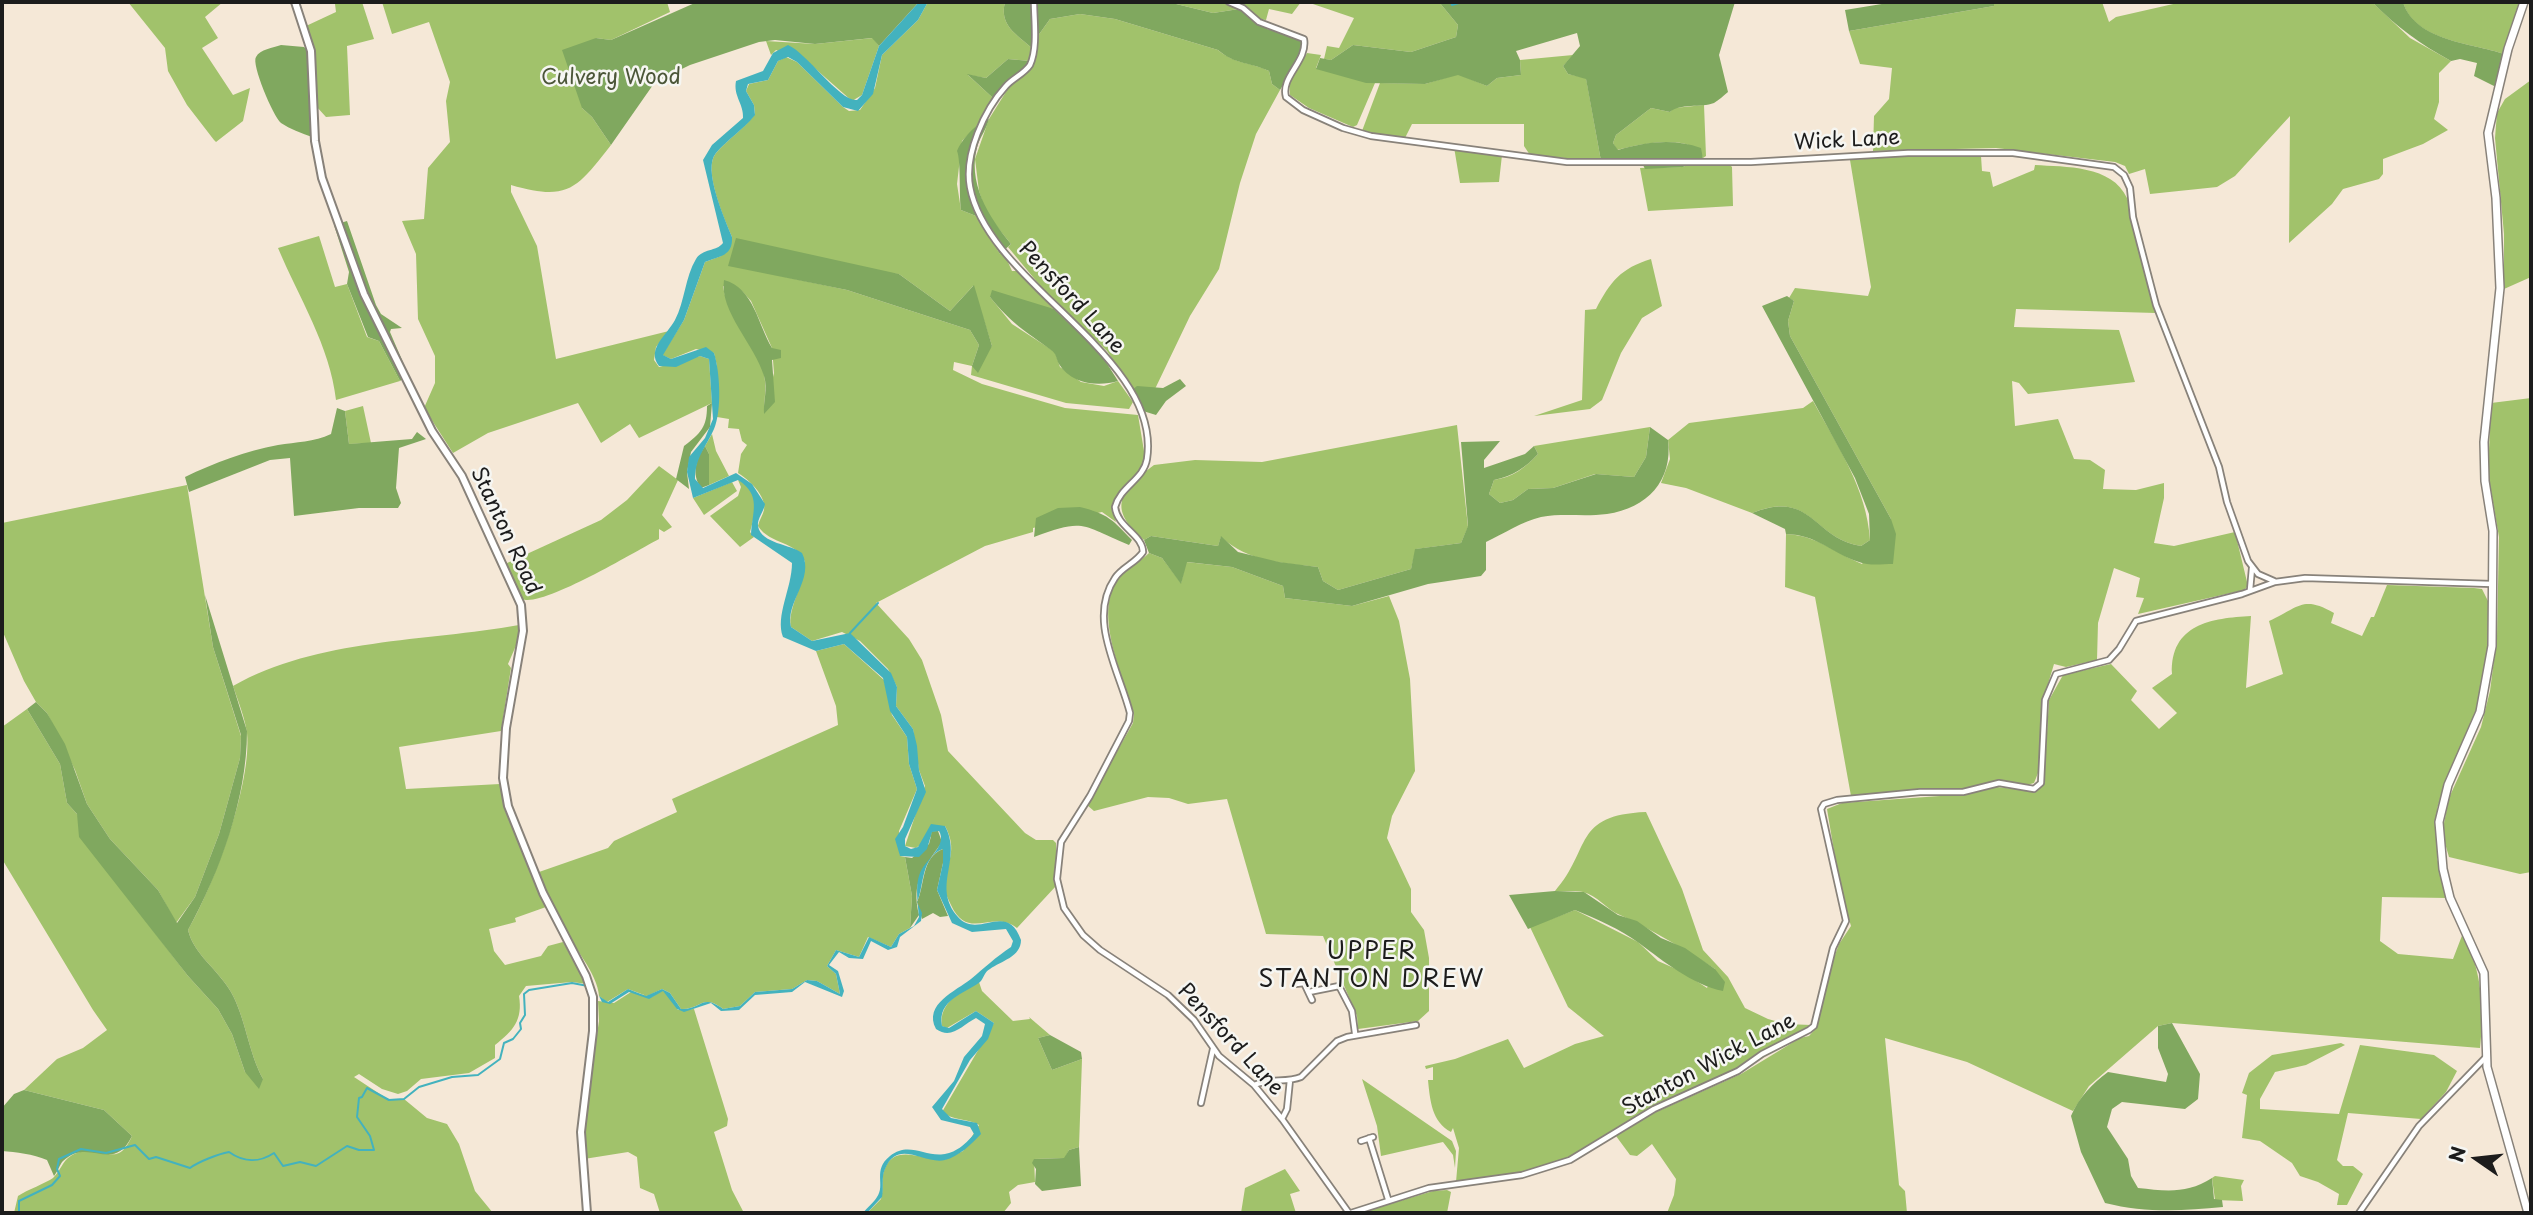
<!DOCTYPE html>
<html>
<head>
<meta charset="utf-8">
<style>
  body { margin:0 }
  #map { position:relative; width:2533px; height:1215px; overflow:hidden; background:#f5e8d7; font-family:"Playpen Sans",sans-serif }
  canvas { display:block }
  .frame { position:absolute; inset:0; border:4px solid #1c1c1c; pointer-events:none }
  .north { position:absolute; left:2442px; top:1124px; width:70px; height:70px; -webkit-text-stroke:5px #f6f6f2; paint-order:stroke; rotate:284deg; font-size:19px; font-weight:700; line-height:28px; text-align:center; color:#1c1c1c }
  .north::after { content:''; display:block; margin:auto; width:24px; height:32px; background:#1c1c1c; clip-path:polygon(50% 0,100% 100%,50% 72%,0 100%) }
</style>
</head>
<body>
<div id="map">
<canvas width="2533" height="1215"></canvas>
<div class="frame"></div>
<div class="north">N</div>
</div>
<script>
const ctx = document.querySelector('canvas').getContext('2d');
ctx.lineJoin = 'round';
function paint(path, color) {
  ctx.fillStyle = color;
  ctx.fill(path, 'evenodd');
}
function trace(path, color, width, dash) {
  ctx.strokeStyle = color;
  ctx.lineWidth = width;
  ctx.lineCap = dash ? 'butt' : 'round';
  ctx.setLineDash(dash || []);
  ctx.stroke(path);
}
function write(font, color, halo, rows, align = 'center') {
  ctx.font = font + ' "Playpen Sans",sans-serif';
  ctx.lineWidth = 5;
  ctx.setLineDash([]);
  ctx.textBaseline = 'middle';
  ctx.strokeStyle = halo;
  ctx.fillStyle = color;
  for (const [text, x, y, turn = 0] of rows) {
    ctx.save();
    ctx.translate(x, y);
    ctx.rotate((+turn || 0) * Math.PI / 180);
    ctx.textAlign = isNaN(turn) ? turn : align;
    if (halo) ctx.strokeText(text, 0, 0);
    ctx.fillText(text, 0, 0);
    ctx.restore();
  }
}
paint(new Path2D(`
  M128,2H223L205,17L218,38L202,48L233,95L250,88L243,121L216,142L214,140L187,105L168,71L165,48Z
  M338,2H362L374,39L347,46L350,115L326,117L316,106L315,51L306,26L336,12L335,4Z
  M382,2H667L670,12L611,40L596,38L582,108L592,117L611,145C577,188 569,202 511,185V192L537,246L556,359L669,331L656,347L654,360L659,367L700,356L709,359L712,403L639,438L630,424L601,443L578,403L488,433L453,453L424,408L435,383V356L418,319L416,254L402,221L424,219L428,168L450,142L446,101L450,82L429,22L392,34Z
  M928,2H1005C999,25 1016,34 1032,48L1030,61L1008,59L986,78L968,75L993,98L981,122L962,141L957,184L961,210L976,216L1000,254L1003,251L1012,271H1019L1054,309C1028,306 1017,293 990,297L1012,324L1055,352L1060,367L1081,382L1104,386L1118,381L1133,402L1129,409L1066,403L971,375L972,366L954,362L953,370L982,384L1065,408L1138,415L1145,457C1140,483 1105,491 1116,522L1102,512L1033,528V532L985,546L876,603L909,639L922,660L941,715L948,751L1025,833L1036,840H1053L1056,843V886L1017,928C992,909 968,942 951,905C948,898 944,892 945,884C947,861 958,850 945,826L916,848L905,846L925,786L919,770L913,729L896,706L897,687L888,669L860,641L842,632L812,641L791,627C787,609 805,583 805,562C798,541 770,545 758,526C759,520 763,515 764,510C767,496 748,479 738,473L741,454L747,445L742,441L739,429L728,428L729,419L717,417V366L714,353L696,349L671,359L662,355L684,320L705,262L721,256L732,237C725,220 702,169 716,153C728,139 743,130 755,114L754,105L746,91L749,84L768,80L778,61L786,57L797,62L843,107L849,111L860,110L875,88L882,55L918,20ZM729,265L899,274L950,311L973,286L992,346L972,366L979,345L970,330L847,290ZM723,286L742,291L751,301L772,348L774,373L764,413C764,402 766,392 765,381C762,345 728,322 723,286Z
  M1168,2H1222L1239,9L1213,13Z
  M1235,2H1301L1292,14L1269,9L1266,20L1259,19Z
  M1307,2H1439L1458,25L1456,37L1411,52L1353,45L1331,60L1324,59L1327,46L1339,48L1354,18Z
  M1994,2H2102L2109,22L2116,17L2182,2H2372L2410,38L2451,61L2439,73V102L2434,119L2448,130L2423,144L2383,159V174L2379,179L2343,189L2332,204L2289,243L2290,116L2235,176L2217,187L2150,194L2145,169L2129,174L2125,166L2115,162L1996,148L1873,151L1874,116L1889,99L1892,68L1860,64L1849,31L1994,6Z
  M2403,2H2522L2504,54C2472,43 2414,41 2403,2Z
  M1080,14L1115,19L1218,50C1234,64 1251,62 1269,71L1272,84L1280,90L1256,134L1240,183L1219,269L1190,316L1155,389L1133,391L1107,351L1047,294L1008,247L1011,244L986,213L979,191L975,159L989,119L1009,87L1032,68L1036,59L1035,40L1050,19Z
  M873,38L879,46L862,95L852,101L810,64L776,50L771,55L766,41L815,44Z
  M1307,53L1321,55L1316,68L1375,83L1357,125L1353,127L1309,108L1290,95L1289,84Z
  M1573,55L1563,66L1568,74L1586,78L1601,161L1530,155L1524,146V124H1412L1405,138L1362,131L1380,83L1425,84L1458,74L1487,86L1497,78L1521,75L1520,60Z
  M2531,80V277L2504,289V234L2495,138L2497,113L2505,99Z
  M1704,105L1706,156L1703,158C1693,132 1640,144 1617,150L1613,143L1616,135L1651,108L1670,112L1674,108Z
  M1454,147L1502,155L1499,182L1460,183Z
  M1907,156H1981L1982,171L1990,172L1993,187L2034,170L2035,165C2065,167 2112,165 2127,198C2132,207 2131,220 2133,230C2140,258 2148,285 2156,313L2016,309L2014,327L2119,330L2135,382L2028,394L2019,383L2012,381L2015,426L2058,419L2074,459L2090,460L2105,470L2103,489L2136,490L2164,483V498L2154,543L2174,546L2235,532L2248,586L2244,590L2138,614L2144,598L2136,597L2140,578L2114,568L2098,623L2097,660L2066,667L2054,664L2043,701L2040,768L2034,783L2027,785L1998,780L1964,789L1851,796L1815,597L1785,587L1786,534C1816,535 1835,553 1862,564L1891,519L1790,336L1788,321L1794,301L1789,298L1795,288L1868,296L1871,287L1850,160Z
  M1692,163L1729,164L1732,167L1733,206L1648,211L1640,168L1683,167Z
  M319,236L335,287L347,284L367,337L379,341L400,381L336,400C330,346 299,298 278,248Z
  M1651,259L1662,306L1642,318L1621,353L1602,400L1590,409L1534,416L1582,400L1585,310L1596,309C1610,282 1621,268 1651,259Z
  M2531,398V872L2520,874L2449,857L2442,833L2449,798L2481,727L2490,691L2497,636L2499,537L2488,474L2491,403Z
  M1813,401C1837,445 1867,489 1870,540L1861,546C1812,538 1812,489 1752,513L1686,488L1661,483L1670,459L1668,440L1689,423L1803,408Z
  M363,406L371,443L349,444L345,411Z
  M1457,425L1468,527L1461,543L1416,549L1411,569L1338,590L1323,581L1318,567C1282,563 1249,562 1221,537L1218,546L1151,536L1144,540C1108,509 1118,492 1154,465L1195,460L1262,462Z
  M1650,427L1646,457L1634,477L1595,474L1553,488L1528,489L1513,500L1500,503L1489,494L1494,480C1513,477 1525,468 1538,454L1534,446Z
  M712,434L716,451L729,476L709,485V454L705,446Z
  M659,466L678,480L662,515L672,527L664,532L659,529V539C636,551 542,608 522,599L505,564L601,520L627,500Z
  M738,480C760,489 756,512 750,532L754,537L740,547L710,516L738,496L741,487Z
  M732,482L737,491L704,515L693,498Z
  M187,485L213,647L241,736L240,758L219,834L195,897L176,923L158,890L110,839L87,804L75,770L47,713L36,702L24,681L2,630V523Z
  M1149,553L1162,558L1181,583L1186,562L1232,567L1283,586L1285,598L1352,606L1389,596L1399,621L1410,679L1415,771L1392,816L1387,838L1411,889V912L1424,930L1429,958V1011L1418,1021L1358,1029L1357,1016L1323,936L1266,934L1227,799L1188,804L1169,798L1148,797L1094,811L1087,805L1133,723L1134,714C1123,675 1092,613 1119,577C1127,567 1140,562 1149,553Z
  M2387,585L2474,588L2482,589L2489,603L2488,645L2477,711L2445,783L2437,809V858L2448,898L2382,897L2380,941L2398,954L2453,959L2463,933C2481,970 2485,1006 2480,1048L2172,1023L2158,1026L2089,1086L2073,1111L1967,1062L1885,1038L1899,1185L1905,1191L1907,1213H1667L1674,1195L1676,1179L1652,1144L1637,1156L1630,1155L1616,1136L1654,1113L1741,1074L1800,1038L1809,1036L1817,1027L1831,966L1839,944L1851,926L1841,893L1827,809L1842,803L1968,794L1997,787L2032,791L2044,782L2049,700L2063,675L2111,664L2137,691L2131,700L2159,729L2177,713L2152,688L2172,674C2170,624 2212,618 2251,616L2246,688L2283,674L2269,621C2299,607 2303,595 2334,613L2331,623L2362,636L2371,617H2374Z
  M519,625L518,641L508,664L511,668L501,731L399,747L406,789L500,784L504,808L546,907L515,918L516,922L489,929L494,951L505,965L541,956L548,946L563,942L587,984L572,982L526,986L519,996C523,1020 513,1031 495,1045V1058L469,1073L421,1079L407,1091L398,1094L382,1089L359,1074L354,1077L389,1100L404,1099L427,1118L447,1124L459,1144L475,1191L493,1213H14L18,1196C27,1190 46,1183 53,1178C64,1167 62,1157 80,1152C104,1145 117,1170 132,1136L104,1110L24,1090L57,1059L83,1048L107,1030L93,1010L2,859V727L27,709L60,764L67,803L77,814L110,874L188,976L218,1009L232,1034L245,1072L263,1079C248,1051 246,1019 231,992C218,969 194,955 188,930C214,885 252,784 247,733C245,718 238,701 233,686C318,638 425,642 519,625Z
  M844,644L884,680L892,715L907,737L909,764L917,789L899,831L900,856L905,857L912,896L910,928L899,934L891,947L868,937L859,957L836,950L827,966L836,974L840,994L817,981L807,980L792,989L755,992L740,1006L723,1009C702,993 701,1010 681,1009L670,993L662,989L647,996L628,989L607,1002L599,996C598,974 572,945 561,924C552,907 546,890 539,872L608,848L614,841L677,812L672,799L838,725L836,706L816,651Z
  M1646,812L1682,889L1703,950L1728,977L1745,1008L1768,1019L1786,1024L1811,1025L1735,1071L1651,1107L1567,1159L1522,1172L1456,1182L1459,1148L1453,1128L1451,1132C1432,1122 1430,1101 1428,1080H1433V1067L1426,1069L1425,1066L1455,1059L1508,1039L1524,1068L1575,1044L1604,1036L1568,1007L1530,927L1575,910L1638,942L1658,961L1683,972L1707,988L1715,969C1684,949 1653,930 1620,915C1607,910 1597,895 1583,892C1574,890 1564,892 1555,891C1592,849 1572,815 1646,812Z
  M979,982L982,991L1013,1021L1030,1019L1029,1017L1050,1035L1038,1038L1052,1070L1082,1059L1079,1147L1069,1150L1065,1158L1034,1159L1035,1182L1018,1185L1009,1192L1011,1203L1003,1213H867L881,1199C884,1189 881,1179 884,1171C893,1141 925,1161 944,1160L963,1151L979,1125C967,1118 953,1121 942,1112L994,1023L976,1011L947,1028L942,1026C938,1003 962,990 979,982Z
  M661,990L668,993L678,1010L694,1009L728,1119L727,1126L714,1132L732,1190L744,1213H660L654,1194L640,1188L637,1157L628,1152L584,1159L587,1102L599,1021L598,1001L614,1003L631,992L652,997Z
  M2341,1043L2345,1045L2306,1065L2275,1072L2260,1099V1109L2339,1114L2360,1045L2434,1055L2457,1071L2446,1092L2421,1119L2348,1113L2337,1160L2343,1166H2353L2363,1174L2347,1205H2337L2339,1194L2318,1182L2300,1176L2292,1163L2260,1141L2242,1138L2247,1095L2242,1093L2249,1073L2272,1055Z
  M1362,1079L1452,1141L1456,1151L1455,1168L1453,1155L1443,1142L1381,1156L1377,1126Z
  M1285,1169L1300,1191L1290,1194L1296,1213H1241L1245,1188Z
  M2215,1176L2244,1180L2241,1186L2243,1201L2215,1200L2212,1178Z
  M1447,1190L1451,1192L1447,1213H1360L1433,1191Z`), '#a1c26b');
paint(new Path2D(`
  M697,2H919L879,46L872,38L815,44L775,40L759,42L690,65L655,82L611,145L592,117L582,108L562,50L596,38L611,40Z
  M1005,2H1033L1032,48C1016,34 999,25 1005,2Z
  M1035,2H1168L1213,13L1239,9L1267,29L1299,37L1303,43L1298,60L1280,90L1272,84L1269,71C1250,62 1235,65 1218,50L1115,19L1080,14L1050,19L1035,40Z
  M1439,2H1735L1719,55L1728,92C1723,96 1719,100 1714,103C1701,108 1680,103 1670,112L1651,108L1616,135L1613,143L1618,150C1645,142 1674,138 1701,148L1703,159L1683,167L1645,169L1641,161H1601L1586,79L1568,74L1563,66L1580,46L1577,33L1516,51L1520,60L1521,75L1497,78L1487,86L1458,75L1425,84L1366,83L1316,69L1320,58L1331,60L1353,45L1411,52L1456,37L1458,25Z
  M1894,2H1994V6L1849,31L1845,10Z
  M2372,2H2403C2415,41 2472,43 2504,54L2496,87L2474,76L2477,63L2460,59L2451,61C2420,44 2397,27 2372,2Z
  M281,45L304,47L308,51L312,137C301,133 290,129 281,123C273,116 251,64 256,57C260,49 273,48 281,45Z
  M1008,59L1030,61L993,98L967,74L986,78Z
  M989,119C987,128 981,136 978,144C966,182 989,217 1011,244L1000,254L976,216L961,210C959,197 961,160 957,151C962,139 976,123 989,119Z
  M347,221L376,305L381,314L402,328L391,329L390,332L408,374L400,381L379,341L368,337L347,284L349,272L334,225Z
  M736,238L899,274L950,311L974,285L992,346L978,373L972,366L979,345L970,330L847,290L728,266Z
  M724,280C754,288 758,325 772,348L781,350V358L772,360L775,402L764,414C763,402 768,389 764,376C755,345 719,311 724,280Z
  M992,290L1054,309L1101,354L1118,381C1098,387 1071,384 1059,364C1056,359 1057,354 1051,350C1025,331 1011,323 990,297Z
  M1787,296L1794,301L1788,321L1790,336L1891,519L1896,534L1893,564C1882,564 1869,566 1859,562C1831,553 1818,535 1786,534L1785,529L1752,513C1813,489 1812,538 1861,546L1870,540L1869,514L1855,478L1762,306Z
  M1180,379L1186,386L1166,401L1156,415L1143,411L1132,390L1137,386L1163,388Z
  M712,403L710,427L691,452L687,472L689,489L676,479L684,446C701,433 707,427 707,406Z
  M337,408L345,411L349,444L412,439L417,432L426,439L399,448L396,488L401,503L398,508H359L294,516L290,458L270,460L189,492L185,477C214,463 246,451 278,445C296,442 314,442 331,434Z
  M1650,427L1668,440C1673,481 1647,508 1607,514C1585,517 1563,513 1541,517C1523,521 1503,534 1486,542V570L1481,576L1428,584L1352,606L1285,598L1283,586L1232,567L1187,562L1181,584L1162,558L1149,553L1144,540L1151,536L1218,546L1221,536L1238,552L1279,562L1318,567L1323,581L1338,590L1411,569L1415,549L1461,543L1468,526L1461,442L1500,441L1484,460V468L1525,454L1534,446L1538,454C1525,468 1513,476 1494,480L1489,494L1500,503L1513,500L1528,489L1553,488L1596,474L1634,477L1646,457Z
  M705,446L709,454V485L701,488C691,474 696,459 705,446Z
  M1080,507C1108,514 1113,520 1132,540L1129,545C1081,525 1085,518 1034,537L1036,518L1058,508Z
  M205,595L247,731C247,798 220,872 188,930C194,955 218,969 231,992C246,1019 248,1051 263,1079L259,1089L245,1072L232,1034L218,1009L188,976L79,837L77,814L67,803L60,764L27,709L36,702L47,713L65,744L87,804L110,839L158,890L177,923L195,897L219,834L240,758L241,735L213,647Z
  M938,831L942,842C923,869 911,882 919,915L910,928L912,896L905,857L912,858L929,844L932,832Z
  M943,849V863L937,890L948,916L940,917L933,913L922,919L917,902C925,886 921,857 943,849Z
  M1555,891L1584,892L1618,915L1637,921L1661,938L1685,948L1715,969L1725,982L1723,991C1693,985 1663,961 1639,943C1620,929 1597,919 1575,910L1528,929L1509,895Z
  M2172,1023L2200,1074L2198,1099L2185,1109L2122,1102L2112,1109L2107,1127L2128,1159L2131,1176L2138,1188C2166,1191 2187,1194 2212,1178L2214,1199L2222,1200L2223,1207C2182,1211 2145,1213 2105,1203L2081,1152L2071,1116C2079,1097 2092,1084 2108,1072L2166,1082L2168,1074L2158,1048V1026Z
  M1050,1035L1081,1052L1082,1059L1052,1070L1038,1038Z
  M24,1090L104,1110L132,1136C113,1175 89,1136 63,1161C60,1164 58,1171 54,1176L47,1160C33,1154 16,1152 2,1151V1108L14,1094Z
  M1079,1147L1081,1186L1042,1191L1035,1184L1036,1169L1032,1163L1034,1159L1064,1158L1069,1150Z`), '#80a85f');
paint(new Path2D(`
  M919,2H928L918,20L882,55L873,94L858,111L843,107L797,62L788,57L778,61L768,80L748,84L746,91L754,105L755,115C742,131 728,139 716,153C702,169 725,219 732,237C733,256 720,256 705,262L684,320L663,355L671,359L706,347L714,353C720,371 722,411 714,429C706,447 695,458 695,479L703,488L736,473L752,484L765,504C764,511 757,519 758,526C761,544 791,544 802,553C815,579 785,602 791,627L812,641L850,633L891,673L897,687L896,706L913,729L917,746L919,770L926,792L905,839V846L911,849L918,847L931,824L945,826C963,860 931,886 958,917C978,940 1007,900 1021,940C1021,957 1001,961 990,969C984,972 984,978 980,982C964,994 937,1000 942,1026L949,1028L976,1011L994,1023L988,1039L970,1060L942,1109L951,1118L977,1123L981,1134C972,1144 958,1157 945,1160C924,1165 898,1138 885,1169C881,1177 884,1188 882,1197L867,1213H863C867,1208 874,1202 877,1197C886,1185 872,1170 890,1156C917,1134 938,1178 974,1134L970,1127L941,1120L932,1107L954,1081L964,1057L982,1036L985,1024L976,1018C962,1025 952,1040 936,1029C923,1004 956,991 971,979C984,968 996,957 1011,947L1013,941L1006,929L972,932L952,923L937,890L943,863V849C921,856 924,887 917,902L922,913L921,921L900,937L897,947L888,950L871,941L863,959L849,958L839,952L829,965L838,971L844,991L842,997L805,982L792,992L755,995L739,1010L721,1011L711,1003L684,1012L677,1009L663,991L649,999L629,992L610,1004L602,1002L599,996L608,1002L628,989L646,996L662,989L670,993L681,1009C702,1010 701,993 723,1009L740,1006L755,992L792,989L807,980L817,981L840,994L836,974L827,966L836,950L859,957L869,937L891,947L899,934L914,926L919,917C918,903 914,882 922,869C929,857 947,845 939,831L932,832L927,849L919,857L900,856L895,839L903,827L917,789L909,764L907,737L890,711L883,678L844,644L816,651L783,637C775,616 792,588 792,563L751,535C752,512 762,495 738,480L693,498L687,472L689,457L705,438L713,419L709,359L700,356L676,367L659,366C646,349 667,335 675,320C685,301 685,277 696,259C703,248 716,252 723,243L703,160L712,145L743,118C744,104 733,96 736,81L763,71L773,53L788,45C807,53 840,102 857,100L862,95L879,46Z`), '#43b2be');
trace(new Path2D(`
  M1451,2L1452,5L1462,2
  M1466,2H1481
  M850,633L878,603
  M19,1213V1201L52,1185L60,1176L57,1169L59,1159L81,1149L106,1153L135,1145L149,1159L156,1157L190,1168C198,1162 218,1154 229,1152C243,1162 259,1163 274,1153L283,1166L300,1162L316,1166L347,1146L359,1150H374L370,1136L357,1117L359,1098L362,1097L367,1088L389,1100L404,1099L419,1087L452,1077L478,1075L500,1059L504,1043L513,1039L521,1029L520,1023L525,1015L524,994L529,990L572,983L588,986`), '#43b2be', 2);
const street = new Path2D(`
  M1034,2C1034,20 1038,48 1030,65C1024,74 1013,78 1006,86C984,110 964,155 970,187C988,284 1163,356 1147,459C1144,479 1120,487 1115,507C1117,527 1143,535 1143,552C1136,563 1122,567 1115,578C1087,619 1119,670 1130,713L1129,721L1090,796L1061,842L1057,879L1064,908L1083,935L1100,950L1168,995L1194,1020L1219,1056L1254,1085L1282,1119L1349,1213
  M1229,2L1243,8L1259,22L1304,39C1308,61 1280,77 1286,97L1303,110L1343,128L1371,136L1567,162H1751L1908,153H2013L2114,167L2124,175L2130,188L2133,217L2156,305L2219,467L2227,502L2248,561L2258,574L2274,581
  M2250,590L2252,568
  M1296,984L1304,983L1312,1000
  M1309,992L1339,986L1352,1011L1355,1033
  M1254,1085C1270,1078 1286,1083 1301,1077L1337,1041L1347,1037L1416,1025
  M1201,1103L1213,1049
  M1282,1119L1287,1109L1290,1080
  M1369,1138L1388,1199
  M1361,1141L1373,1137
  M1351,1213L1429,1188L1522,1175L1570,1160L1654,1109L1738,1071L1762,1054L1809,1030L1814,1026L1833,948L1846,921L1821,809L1824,804L1837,800L1920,792H1963L1999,783L2034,789L2041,783L2045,700L2056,674L2109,660L2119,649L2136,621L2242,594L2275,582L2305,578L2492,584
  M2359,1213L2419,1126L2486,1057`);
const secondary = new Path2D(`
  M295,2L311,51L315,141L322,178L364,294L432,431L462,476L521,605L523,631L506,728L503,778L508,806L543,893L586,976L593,997V1031L581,1132L587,1213`);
const primary = new Path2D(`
  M2524,2L2508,49L2488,133L2496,198L2500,288L2484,442L2485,481L2493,531L2492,646L2480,712L2448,785L2439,822L2443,869L2450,898L2484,973L2487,1067L2528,1213`);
trace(street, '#88827a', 8);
trace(secondary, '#88827a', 10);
trace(primary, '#88827a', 10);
trace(street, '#fff', 4.5);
trace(secondary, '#fff', 6);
trace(primary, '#fff', 7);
write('21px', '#4b5638', '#f6f6f2', [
  ["Culvery Wood",611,78]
]);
write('21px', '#1c1c1c', '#f6f6f2', [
  ["Wick Lane",1847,141,-3],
  ["Pensford Lane",1071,298,47],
  ["Stanton Road",505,531,65],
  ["Pensford Lane",1230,1040,47],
  ["Stanton Wick Lane",1709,1065,-28]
]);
ctx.letterSpacing = '2px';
write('24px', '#1c1c1c', '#f6f6f2', [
  ["UPPER",1372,952],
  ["STANTON DREW",1372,980]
]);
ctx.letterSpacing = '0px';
</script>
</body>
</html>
